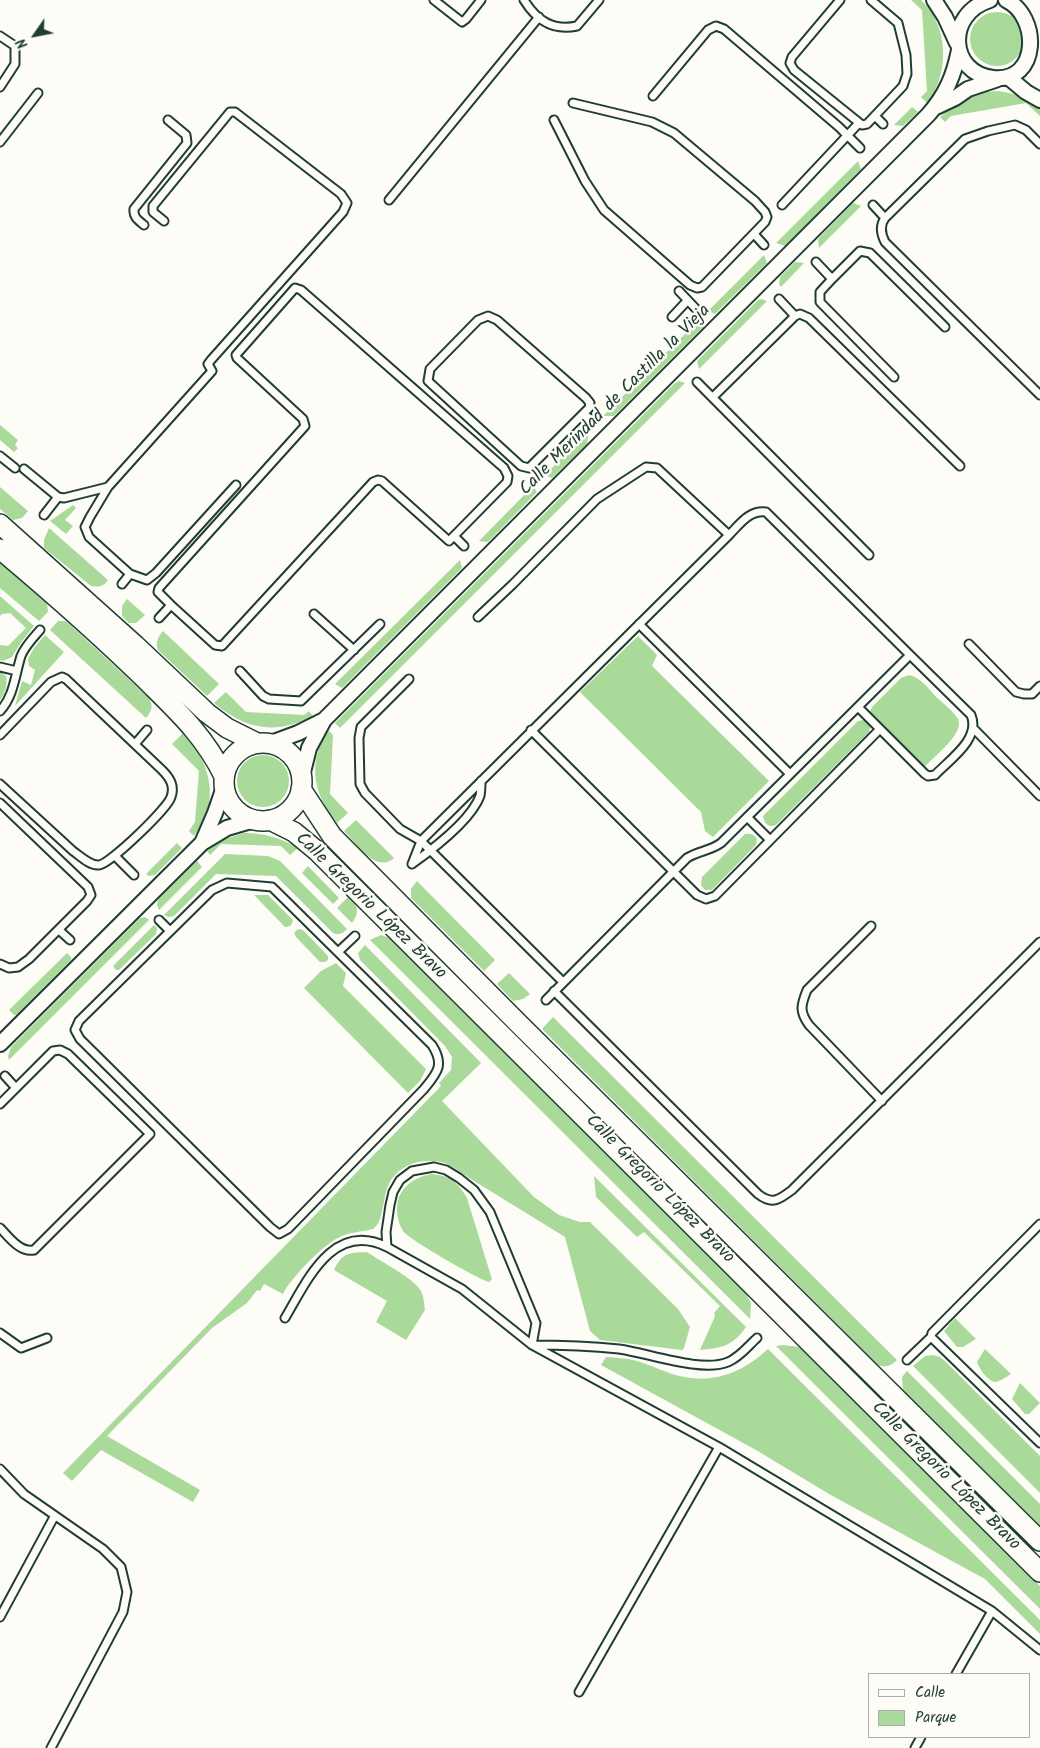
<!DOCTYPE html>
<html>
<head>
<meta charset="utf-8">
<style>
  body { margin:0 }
  #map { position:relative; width:1040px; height:1748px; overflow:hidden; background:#fdfcf7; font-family:Kalam,sans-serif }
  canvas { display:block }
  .legend { position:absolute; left:868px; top:1673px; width:162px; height:65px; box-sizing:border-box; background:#fdfcf7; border:1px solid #a4b0a9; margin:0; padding:6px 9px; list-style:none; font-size:15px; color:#1f3d34 }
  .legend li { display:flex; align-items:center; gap:10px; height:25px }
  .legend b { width:25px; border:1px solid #a4b0a9 }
  .north { position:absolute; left:10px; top:10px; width:50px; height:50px; -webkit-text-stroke:4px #fdfcf7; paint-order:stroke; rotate:237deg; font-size:14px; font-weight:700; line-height:20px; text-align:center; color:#1f3d34 }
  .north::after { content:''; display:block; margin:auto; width:18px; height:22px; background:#1f3d34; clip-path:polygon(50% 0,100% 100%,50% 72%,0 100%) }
</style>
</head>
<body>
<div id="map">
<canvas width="1040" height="1748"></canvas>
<ul class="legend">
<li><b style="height:6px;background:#fdfcf7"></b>Calle</li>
<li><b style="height:14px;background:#a9da9a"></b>Parque</li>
</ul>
<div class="north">N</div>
</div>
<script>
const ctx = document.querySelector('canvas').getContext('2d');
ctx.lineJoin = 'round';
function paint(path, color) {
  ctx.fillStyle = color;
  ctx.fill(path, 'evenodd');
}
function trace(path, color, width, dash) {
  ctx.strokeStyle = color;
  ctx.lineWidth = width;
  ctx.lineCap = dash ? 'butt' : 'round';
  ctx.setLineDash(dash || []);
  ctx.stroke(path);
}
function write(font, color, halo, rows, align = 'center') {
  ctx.font = font + ' Kalam,sans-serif';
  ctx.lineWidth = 5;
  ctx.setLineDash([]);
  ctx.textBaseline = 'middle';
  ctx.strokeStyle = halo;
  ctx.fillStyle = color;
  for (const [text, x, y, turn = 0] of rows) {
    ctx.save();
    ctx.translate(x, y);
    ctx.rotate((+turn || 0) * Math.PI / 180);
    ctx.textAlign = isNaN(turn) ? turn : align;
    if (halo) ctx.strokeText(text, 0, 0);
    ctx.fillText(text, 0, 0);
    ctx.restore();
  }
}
paint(new Path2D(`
  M911,0H921C949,26 950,74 927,103L921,97L927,91L922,10Z
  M970 39a27 27 0 1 1 54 0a27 27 0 1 1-54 0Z
  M995,91C1013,92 1025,98 1040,106V116L1026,103L951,116L945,122L940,117C957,102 973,93 995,91Z
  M912,107L918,112L903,126L894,125Z
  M858,161L861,169L785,246L776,243Z
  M853,203L861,206L819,248L818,239Z
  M764,255L767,263L715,314L708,311Z
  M795,262L804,263L781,287L779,284L780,277Z
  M761,299L767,301L699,369L697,361L758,300Z
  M699,320L703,327L614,416H603Z
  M679,381L685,383L340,728L335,723L674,384Z
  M0,425L18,440L15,445L18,448L14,452L0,440Z
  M589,430L587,444L552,478L545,475Z
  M533,486L537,492L488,542L479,541Z
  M0,487L28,511L22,518L13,520L0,509Z
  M73,505L76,508L65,520L73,526L66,534L50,521Z
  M49,528L108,580C103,587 99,587 91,586L44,548V540Z
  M460,560L462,568L342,688L335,684Z
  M0,563L47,603L48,612L39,621L0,588Z
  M0,596L34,626L22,641L12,657L3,661L0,660V645L8,646L26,628L10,613L2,614L0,616Z
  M127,599L145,615L136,623H129L122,616V606Z
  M58,621H65L68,623L148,697C154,705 152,711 146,718L50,630Z
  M163,631L219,684L207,696L158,650C155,642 158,637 163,631Z
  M45,635L64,652L15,706L22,681L31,685L35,670L29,666L28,659L34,648Z
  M638,636L657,655L652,666L769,781L713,837L705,831L701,812L580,692Z
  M0,672L6,676C8,683 5,694 0,700Z
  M909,675C920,677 929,689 936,697C943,703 953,711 958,719C965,733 934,757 924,767L870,712L872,707L901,678Z
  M226,692L246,712L304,715L309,711L313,716C276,735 246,730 214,703Z
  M863,720L867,721L870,727L869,732L776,825C768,828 764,823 763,816L858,721Z
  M328,730L333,735L330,794L348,813L337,823C313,794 307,763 328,730Z
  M184,732C211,764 221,802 194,836L189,831L195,822L199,771L172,744Z
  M237 781a26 26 0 1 1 52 0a26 26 0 1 1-52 0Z
  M356,820L394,858C376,874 356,843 344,831Z
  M244,833C264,833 281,838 298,848L290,855L281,846L221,844L210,855L207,851L222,840Z
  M745,834C751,833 754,834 757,839L756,845L712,890H705L701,885L702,877Z
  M177,843L182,848L155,875L149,876L146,874Z
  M225,854L268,856L280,861L347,929C343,933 339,936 333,933L276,876L216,874L174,916L168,917L164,915Z
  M197,861L202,867L159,910L157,905L158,900Z
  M308,866L339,898L333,904L302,873Z
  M417,881L495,960L484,971L411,898V889Z
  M254,895H268L293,920C292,925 290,927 285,927Z
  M349,896C358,905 360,913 352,923L337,908Z
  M145,917L149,920L9,1060L8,1056L11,1047L140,918Z
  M154,925L157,928L156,934L123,966L119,970H116L113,966Z
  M298,929L303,930L328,956V960L325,962H320L296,937L294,933Z
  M381,935L390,938L744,1290L751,1303L750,1319L370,940Z
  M365,945L481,1063L442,1101L534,1197L559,1215L580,1222H590L678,1309L690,1327L684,1348L682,1350L600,1340L590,1331L565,1237C534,1218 504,1199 474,1181C464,1175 451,1164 441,1162C424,1159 407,1162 395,1175C380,1190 387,1219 373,1229C362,1232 348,1232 338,1238C323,1245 290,1279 283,1294L264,1284L260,1291L257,1290L247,1303L212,1328L107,1436L200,1490L193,1502L101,1450L72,1481L63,1473L441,1086L439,1083L451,1070L452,1057L445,1046L360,960L358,953Z
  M67,953L71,957V960L16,1015H14L9,1010Z
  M336,963L346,973L343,986L426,1069L420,1081L408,1093L304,988L321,971Z
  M509,973L530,994L523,999L513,1001L497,984Z
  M553,1017L897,1360C891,1366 886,1368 878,1365L542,1029Z
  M432,1174C450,1176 458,1182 467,1198L491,1276L492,1279L489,1282C478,1279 408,1239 403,1231C397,1221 395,1208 399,1197C406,1182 417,1177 432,1174Z
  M594,1176L746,1327C733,1346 722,1348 700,1350L715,1316L714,1313L720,1306L644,1232L637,1237L596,1197Z
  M367,1252C380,1261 415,1279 421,1291C424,1296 424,1305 425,1310L406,1340L376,1322L387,1301L334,1270C343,1252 348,1253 367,1252Z
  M955,1318L976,1339L963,1347H957L944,1331Z
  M783,1345L799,1347L805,1351L1040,1586V1609L776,1346Z
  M768,1349L1040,1620V1634L985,1579L829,1494L756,1450L601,1365L606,1357C615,1358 625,1358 633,1360C650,1364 667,1374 684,1377C718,1383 744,1371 768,1349Z
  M985,1349L1011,1374C1006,1377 1001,1381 996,1382C988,1382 979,1368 977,1362Z
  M933,1355L940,1357L945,1361L1040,1456V1493L913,1366L925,1356Z
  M907,1371L1040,1504V1526L903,1390L902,1377Z
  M1020,1383L1040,1403L1029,1414H1025L1012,1399Z`), '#a9da9a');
const lane = new Path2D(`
  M434,0L462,22L466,19L481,0
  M524,0C537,21 553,31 577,26L599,0
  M840,0L792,57L790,63L794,70L862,125L867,124L903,86L907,74L906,55L898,23L871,0
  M0,36L15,46V64L0,87
  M653,96L708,30L716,26L724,29L839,127L860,148
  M875,116L883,124
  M554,120L585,181L604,210L690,285L697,288L702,287L765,222L767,217L765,212L755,201L674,133L652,122L573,103
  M0,142L38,93
  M1040,144L1026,130L1015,125L988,131L965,139L885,218C879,226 881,234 885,242L1040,395
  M389,200L539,17
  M782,205L859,123
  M873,205L885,218
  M144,225C138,220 133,217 134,209L187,143L186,135L168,120
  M754,234L764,245
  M816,262L832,279L860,251L870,253L945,327
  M832,279L820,292V302L894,377
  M679,291L698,311
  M779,299L795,316
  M488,316L497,320L586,398L590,403L589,408L529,468L521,466L428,381L430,369L478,320Z
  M672,317L687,301
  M697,382L869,555
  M713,397L795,316L800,314L809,318L960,466
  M584,414L590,419
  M0,456L15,468
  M24,469L58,497L64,498L108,487L212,371L208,364L211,360L343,212L347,203L341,194L235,112H230L153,206V212L164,221
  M108,487L90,517L85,527L89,537L130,574
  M44,515L58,497
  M455,537L464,546
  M122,584L130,574L147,580L156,573L236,485
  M314,614L354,650
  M478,617L513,584L597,499L646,467L657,468L729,535
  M159,618L171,605L158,592L159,588L305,426L303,419L237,358L236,355L295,288L301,290L504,468L508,476L507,482L449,541L382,481L378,480L373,482L222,646L215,645L171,605
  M639,624L790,774
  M969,644L1016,692L1024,694H1032L1040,686
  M0,667L17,671
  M240,671L263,696L269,699L301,701L380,624
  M409,679L361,727L359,738L360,784L365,793L400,829L421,841L563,982
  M858,707L925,774L928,776L935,775C949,760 981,739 971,715L910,655
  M0,711C14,696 15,675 21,656C25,646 33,638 40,630
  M973,728L1040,796
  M531,730L697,895L706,899L715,896L880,729
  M0,735L51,682L62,677L66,679L162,770C170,778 175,786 171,797C168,808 110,864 99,865C90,866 80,856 73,851L0,784
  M135,744L147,730
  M0,803L88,887L91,895L87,901L29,959L18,967L9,968L0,964
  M747,817L770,840
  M115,856L134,875
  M412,864L421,841L729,535C740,524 749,510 766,512L910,655L721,843C710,851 698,851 687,858L546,1000
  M412,864C433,849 471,820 480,796C481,791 481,786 481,781
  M227,883L272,887L432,1045C445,1065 437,1073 424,1089L288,1229L279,1234L270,1227L80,1039L75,1030L79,1021L212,890Z
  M159,920L170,931
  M871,926L807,990C801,1005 799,1011 809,1025L882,1101
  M59,930L70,940
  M338,952L355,936
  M554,991L758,1194C772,1205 779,1200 792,1190L1040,942
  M5,1076L16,1088
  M0,1104L53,1051L60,1050L68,1054L150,1134L34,1250C20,1253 9,1237 0,1228
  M1040,1224L932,1333L931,1337L1040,1443
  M387,1247L386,1232L390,1205L393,1192L400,1180L412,1171L434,1167L446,1170L459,1178L474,1190L490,1212L536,1323L532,1345C561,1345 590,1346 619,1349C648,1353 702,1373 728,1362C740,1357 748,1346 757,1338
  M285,1318C307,1281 333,1220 387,1247L462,1289L532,1345L719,1447L992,1611L956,1674
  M0,1333L21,1348L47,1338
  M907,1360L931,1337
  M0,1469L24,1494L103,1549L121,1567L127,1592L123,1612L51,1748
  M992,1611L1040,1650
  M0,1617L54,1517
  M579,1692L719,1447
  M915,1748L921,1737`);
const street = new Path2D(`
  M934,0L945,17L957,43
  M990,0C945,14 949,73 993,78C1040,83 1040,16 1006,0
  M1008,77L1026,92L1040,100
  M936,107L955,98L968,89L998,79
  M271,743L298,733L324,720
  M302,776L309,748L324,720L928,115C946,95 954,75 959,50
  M202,843L215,813L224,787
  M0,1044L202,843L227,828L254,820`);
const secondary = new Path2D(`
  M0,524L135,645L207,713L227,728L257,743
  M0,549C50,591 99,634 145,679C177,711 204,735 224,776
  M224 782a39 39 0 1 1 78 0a39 39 0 1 1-78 0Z
  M301,789L332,836L519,1024L1040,1541
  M270,820L294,832L317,851L1040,1572`);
trace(lane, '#1f3d34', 11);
trace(street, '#1f3d34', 18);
trace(secondary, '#1f3d34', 22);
trace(lane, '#fdfcf7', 7);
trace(street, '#fdfcf7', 14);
trace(secondary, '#fdfcf7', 19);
write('18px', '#1f3d34', '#fdfcf7', [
  ["Calle Merindad de Castilla la Vieja",616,401,-45],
  ["Calle Gregorio López Bravo",370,907,44],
  ["Calle Gregorio López Bravo",659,1190,45],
  ["Calle Gregorio López Bravo",945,1477,45]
]);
</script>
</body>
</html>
